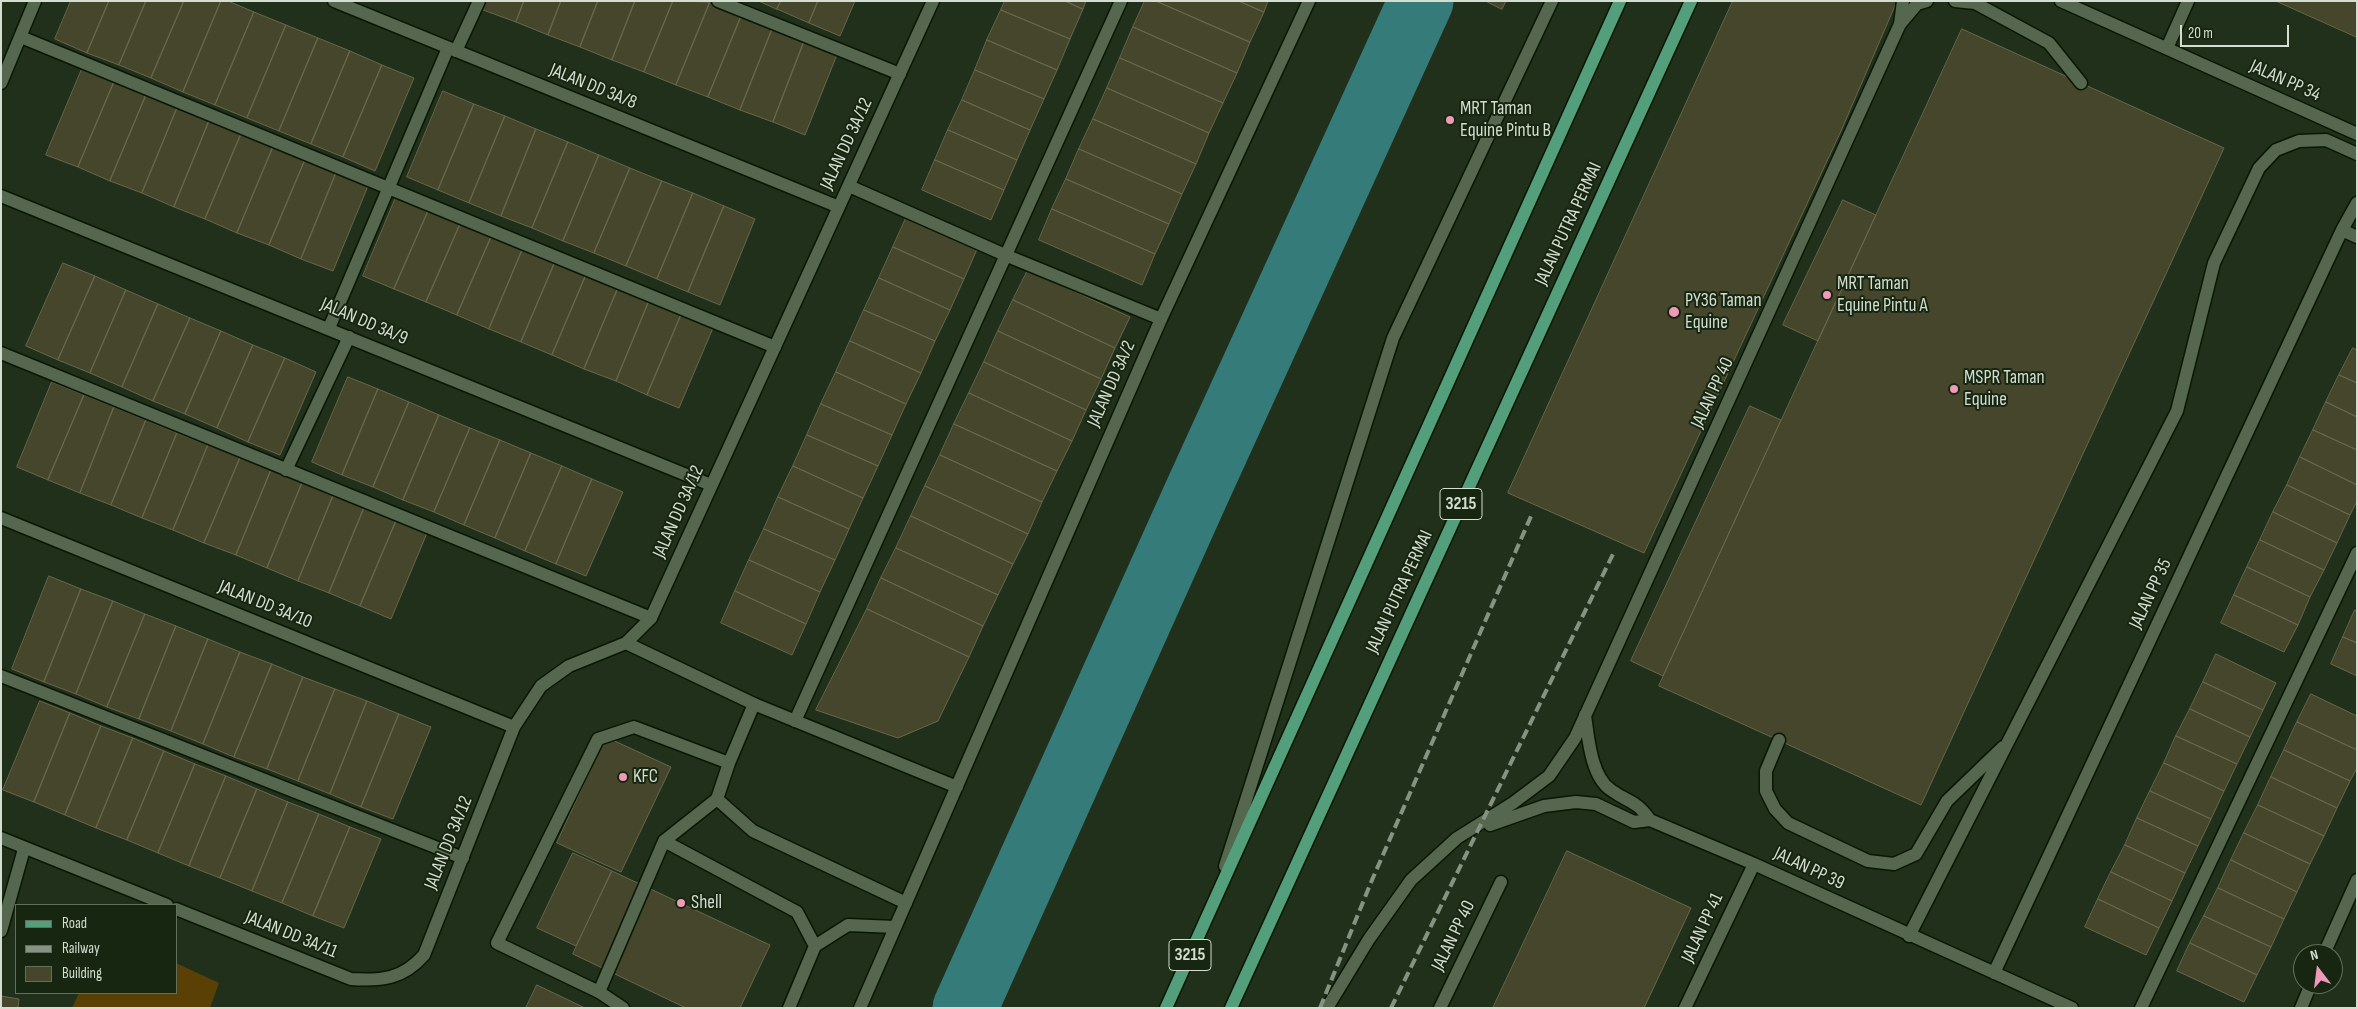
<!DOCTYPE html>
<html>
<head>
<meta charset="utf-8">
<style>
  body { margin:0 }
  #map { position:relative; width:2358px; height:1009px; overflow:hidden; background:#20301a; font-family:"Sofia Sans Condensed",sans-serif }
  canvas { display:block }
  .frame { position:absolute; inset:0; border:2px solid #d3ddd0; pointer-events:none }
  .legend { position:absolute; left:15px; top:904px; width:162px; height:90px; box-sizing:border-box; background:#172611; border:1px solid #626f5d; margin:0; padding:6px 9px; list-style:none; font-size:15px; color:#d3ddd0 }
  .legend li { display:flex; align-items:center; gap:10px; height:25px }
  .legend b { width:25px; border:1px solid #626f5d }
  .north { position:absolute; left:2293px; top:944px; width:50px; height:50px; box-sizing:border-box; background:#172611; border:1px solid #626f5d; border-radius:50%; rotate:345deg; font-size:14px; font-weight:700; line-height:20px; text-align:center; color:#d3ddd0 }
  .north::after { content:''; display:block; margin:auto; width:18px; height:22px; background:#ef9ab8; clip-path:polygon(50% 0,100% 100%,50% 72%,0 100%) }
  .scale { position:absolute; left:2180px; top:25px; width:109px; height:22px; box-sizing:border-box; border:2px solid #d3ddd0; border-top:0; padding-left:6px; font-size:15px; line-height:18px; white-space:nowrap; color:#d3ddd0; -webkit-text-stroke:4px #172611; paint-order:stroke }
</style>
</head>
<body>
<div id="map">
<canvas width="2358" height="1009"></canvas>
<div class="frame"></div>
<ul class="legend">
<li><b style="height:6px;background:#539e7b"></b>Road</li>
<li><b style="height:6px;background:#869382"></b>Railway</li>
<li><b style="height:14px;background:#45462b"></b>Building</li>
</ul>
<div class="north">N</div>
<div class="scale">20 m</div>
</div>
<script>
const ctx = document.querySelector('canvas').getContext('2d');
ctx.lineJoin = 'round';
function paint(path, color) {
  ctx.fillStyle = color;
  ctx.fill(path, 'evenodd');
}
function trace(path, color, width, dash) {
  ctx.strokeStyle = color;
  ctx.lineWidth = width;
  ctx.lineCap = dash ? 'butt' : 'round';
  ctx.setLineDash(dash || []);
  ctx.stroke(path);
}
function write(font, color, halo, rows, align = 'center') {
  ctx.font = font + ' "Sofia Sans Condensed",sans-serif';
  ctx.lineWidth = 4;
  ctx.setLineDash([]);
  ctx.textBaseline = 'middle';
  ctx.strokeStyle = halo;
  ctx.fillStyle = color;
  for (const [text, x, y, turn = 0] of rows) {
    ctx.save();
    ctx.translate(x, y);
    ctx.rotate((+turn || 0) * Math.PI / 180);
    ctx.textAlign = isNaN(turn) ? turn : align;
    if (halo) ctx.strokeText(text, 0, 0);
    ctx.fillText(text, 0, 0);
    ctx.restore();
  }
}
paint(new Path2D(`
  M176,963L219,983L210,1008H72L79,993H176Z`), '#5a4005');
trace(new Path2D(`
  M965,1008L1197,492L1421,1`), '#357b7a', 65);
const building = new Path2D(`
  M71,1H109L87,53L55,39Z
  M109,1H146L119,65L87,53Z
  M146,1H184L151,78L119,65Z
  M184,1H221L183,92L151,78Z
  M221,1H228L254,12L215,105L183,92Z
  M487,1H524L516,22L483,10Z
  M524,1H561L548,35L516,22Z
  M561,1H598L580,47L548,35Z
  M598,1H635L612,60L580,47Z
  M635,1H673L644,72L612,60Z
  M673,1L710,2L676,85L644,72Z
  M759,1H781L777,9Z
  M781,1H818L809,23L777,9Z
  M818,1H855L840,36L809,23Z
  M1005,1H1065L1083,9L1070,39L1001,10Z
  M1065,1H1086L1083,9Z
  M1145,1H1156L1250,42L1237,73L1133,27Z
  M1156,1H1239L1264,12L1250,42Z
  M1239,1H1268L1264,12Z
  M1486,1H1506L1502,9Z
  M1733,1H1897L1841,131L1644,553L1508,493Z
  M2276,1H2357V37Z
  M710,2L742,14L708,97L676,85Z
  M1001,10L1070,39L1057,70L987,40Z
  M254,12L286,25L247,118L215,105Z
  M742,14L773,27L740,110L708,97Z
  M286,25L318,38L279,131L247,118Z
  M773,27L805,39L773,122L740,110Z
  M1133,27L1237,73L1223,103L1120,58Z
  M1962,29L2224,148L1921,805L1659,686Z
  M318,38L350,51L311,144L279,131Z
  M805,39L838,52L805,135L773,122Z
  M987,40L1057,70L1044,99L975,70Z
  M350,51L382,65L343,157L311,144Z
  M1120,58L1223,103L1209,133L1107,88Z
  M382,65L414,78L375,171L343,157Z
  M82,69L114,82L78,167L46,155Z
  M975,70L1044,99L1030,130L962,100Z
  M114,82L146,95L110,181L78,167Z
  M1107,88L1209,133L1196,164L1093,119Z
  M443,91L474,104L438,190L407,177Z
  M146,95L177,108L142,193L110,181Z
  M962,100L1030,130L1017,160L948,130Z
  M474,104L505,116L469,203L438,190Z
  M177,108L209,121L174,207L142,193Z
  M505,116L536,129L501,216L469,203Z
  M1093,119L1196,164L1182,194L1079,149Z
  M209,121L241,134L205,219L174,207Z
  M536,129L568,142L532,228L501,216Z
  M948,130L1017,160L1004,190L935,160Z
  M241,134L273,147L237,233L205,219Z
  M568,142L599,155L563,241L532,228Z
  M273,147L305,160L269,245L237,233Z
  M1079,149L1182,194L1169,224L1066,179Z
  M599,155L630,168L594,253L563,241Z
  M305,160L336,173L301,259L269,245Z
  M935,160L1004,190L991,220L922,190Z
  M630,168L662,181L626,266L594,253Z
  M336,173L368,186L333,271L301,259Z
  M1066,179L1169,224L1155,254L1052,209Z
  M662,181L693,193L657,279L626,266Z
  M693,193L724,206L688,292L657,279Z
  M397,195L429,209L394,289L363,276Z
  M1843,200L1876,215L1818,341L1783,325Z
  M724,206L755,219L720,305L688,292Z
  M429,209L461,222L426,302L394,289Z
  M1052,209L1155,254L1142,285L1039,240Z
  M907,216L978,247L964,279L893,247Z
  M461,222L492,235L457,315L426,302Z
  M492,235L523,248L489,329L457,315Z
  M893,247L964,279L950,310L879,278Z
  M523,248L555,262L521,342L489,329Z
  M555,262L586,275L552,355L521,342Z
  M63,263L95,276L58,360L26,346Z
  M1028,270L1130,317L1115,348L1013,300Z
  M586,275L618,288L584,369L552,355Z
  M95,276L126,290L90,373L58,360Z
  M879,278L950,310L935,341L864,310Z
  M618,288L649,301L616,381L584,369Z
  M126,290L158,304L122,387L90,373Z
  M1013,300L1115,348L1101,379L998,331Z
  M649,301L681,315L647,395L616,381Z
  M158,304L190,318L153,401L122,387Z
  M864,310L935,341L921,373L850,341Z
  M681,315L713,328L679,408L647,395Z
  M190,318L221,331L185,414L153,401Z
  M221,331L253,345L217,428L185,414Z
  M998,331L1101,379L1086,410L984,362Z
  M850,341L921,373L906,404L836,372Z
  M253,345L285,358L248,442L217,428Z
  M2353,348L2357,350V383L2339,375Z
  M285,358L316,372L280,455L248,442Z
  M984,362L1086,410L1072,441L969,393Z
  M836,372L906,404L892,435L821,404Z
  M2339,375L2357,383V417L2326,402Z
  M348,377L378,389L342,475L312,462Z
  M52,382L84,395L48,480L17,467Z
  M378,389L409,402L373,487L342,475Z
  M969,393L1072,441L1057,471L954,424Z
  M84,395L114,407L80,493L48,480Z
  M409,402L439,415L403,500L373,487Z
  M2326,402L2357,417V450L2313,430Z
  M821,404L892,435L878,466L807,435Z
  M1750,406L1781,420L1663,676L1631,661Z
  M114,407L146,420L111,505L80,493Z
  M439,415L470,428L434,512L403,500Z
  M146,420L177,433L142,518L111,505Z
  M954,424L1057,471L1042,502L940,455Z
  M470,428L500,440L464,525L434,512Z
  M2313,430L2357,450V485L2300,457Z
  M177,433L208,445L173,530L142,518Z
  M807,435L878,466L863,498L793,466Z
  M500,440L531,453L495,538L464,525Z
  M208,445L240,458L204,543L173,530Z
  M531,453L562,466L525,551L495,538Z
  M940,455L1042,502L1028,534L925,486Z
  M2300,457L2357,485V501L2350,515L2287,485Z
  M240,458L271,470L236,555L204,543Z
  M562,466L592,479L556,564L525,551Z
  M793,466L863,498L849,529L778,497Z
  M271,470L302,483L267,568L236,555Z
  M592,479L623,492L586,576L556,564Z
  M302,483L333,496L298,581L267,568Z
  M2287,485L2350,515L2337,543L2273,512Z
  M925,486L1028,534L1013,564L911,516Z
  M333,496L364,508L329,593L298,581Z
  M778,497L849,529L835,560L764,529Z
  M364,508L396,521L360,606L329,593Z
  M2273,512L2337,543L2324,570L2260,540Z
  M911,516L1013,564L998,595L896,548Z
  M396,521L427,533L391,619L360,606Z
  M764,529L835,560L820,592L749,560Z
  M2260,540L2324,570L2310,597L2247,567Z
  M896,548L998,595L983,626L881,578Z
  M749,560L820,592L806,624L735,591Z
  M2247,567L2310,597L2298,625L2234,595Z
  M49,576L81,589L44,682L12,669Z
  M881,578L983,626L969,657L867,609Z
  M81,589L113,601L76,694L44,682Z
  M735,591L806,624L792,655L721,623Z
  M2234,595L2298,625L2284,652L2221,623Z
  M113,601L145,614L107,707L76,694Z
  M867,609L969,657L938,721L898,738L816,710Z
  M2355,610L2357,611V643L2343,637Z
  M145,614L176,626L139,719L107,707Z
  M176,626L208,639L171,731L139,719Z
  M2343,637L2357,643V676L2331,664Z
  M208,639L240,652L203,744L171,731Z
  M240,652L272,664L234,757L203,744Z
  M2216,654L2276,683L2263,710L2203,682Z
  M272,664L303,677L267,769L234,757Z
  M303,677L335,689L298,781L267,769Z
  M2203,682L2263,710L2250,737L2190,709Z
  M335,689L367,701L330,794L298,781Z
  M2311,694L2357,716V750L2297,722Z
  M40,701L70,713L34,802L3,790Z
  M367,701L399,714L361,807L330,794Z
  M2190,709L2250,737L2237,764L2176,736Z
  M70,713L101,726L65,815L34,802Z
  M399,714L431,727L393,819L361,807Z
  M2297,722L2357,750V768L2350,781L2284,750Z
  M101,726L133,738L96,828L65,815Z
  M2176,736L2237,764L2224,791L2164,763Z
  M606,737L671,767L621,872L557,843Z
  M133,738L164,751L127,840L96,828Z
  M2284,750L2350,781L2337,808L2271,777Z
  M164,751L195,764L158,853L127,840Z
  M2164,763L2224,791L2211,819L2150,791Z
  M195,764L226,776L189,866L158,853Z
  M226,776L257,789L220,878L189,866Z
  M2271,777L2337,808L2324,836L2258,805Z
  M257,789L288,802L252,891L220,878Z
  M2150,791L2211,819L2198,846L2137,818Z
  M288,802L319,814L282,903L252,891Z
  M2258,805L2324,836L2310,864L2244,833Z
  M319,814L350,827L313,916L282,903Z
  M2137,818L2198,846L2185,873L2125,845Z
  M350,827L381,839L344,928L313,916Z
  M2244,833L2310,864L2297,892L2231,860Z
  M2125,845L2185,873L2172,901L2111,872Z
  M1567,851L1691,908L1644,1008H1493Z
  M573,853L612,871L576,946L537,928Z
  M2231,860L2297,892L2284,919L2218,888Z
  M612,871L770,945L740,1008H686L573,954Z
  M2111,872L2172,901L2159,928L2098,899Z
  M2218,888L2284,919L2271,947L2204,916Z
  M2098,899L2159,928L2146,955L2085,927Z
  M2204,916L2271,947L2257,975L2190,943Z
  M2190,943L2257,975L2244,1002L2177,971Z
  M537,985L585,1008H526Z
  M1,996L19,999L18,1008H1Z`);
paint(building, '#45462b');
trace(building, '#67684b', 1);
const service = new Path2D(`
  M718,1L900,74
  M1955,1L1975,3L2049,43L2081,83
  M1900,24L1917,4L1927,1
  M21,37L775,347
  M456,51L479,1
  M849,186L1005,255L1161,319
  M329,328L448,48
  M1,353L651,618
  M286,470L349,337
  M1,676L463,858
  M795,721L1121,1
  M1779,740L1766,771V791L1775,809L1788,823L1868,861L1894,864L1916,854L1947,801L2003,747
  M717,799L753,831L906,903
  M664,841L797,912L815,946
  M1225,866L1393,338L1552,1
  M1,931L24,849
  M1909,936L2177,411L2214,263L2259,168L2276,150L2299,141L2326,140L2357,154
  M599,992L664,841L717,799L729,763L754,704
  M623,1008L599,992L497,943L598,739L634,727L729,763
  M789,1008L815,946L848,925L895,927
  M2141,1008L2357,553`);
const minor = new Path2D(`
  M334,1L839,207
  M2061,1L2357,134
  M2167,48L2188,1
  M1,83L35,1
  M1,196L711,485
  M2342,230L2357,237
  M1,518L514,727
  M626,643L754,704L957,787
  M1585,715C1588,737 1591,777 1611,790C1629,803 1636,800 1650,820L1754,864L2072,1008
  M1490,825L1544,806L1576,802L1596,804L1634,822L1650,820
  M1,838L167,905
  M176,909L351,979C382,981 403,979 424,955L514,727L541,686L569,666L626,643L651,618L933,1
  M2324,954L2357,880
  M1994,973L2342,230L2357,203
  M860,1008L1161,319L1309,1
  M1327,1008L1369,939L1411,880L1457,838L1513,803L1549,776L1575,738L1900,24L1903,1
  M1440,1008L1501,882
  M1685,1008L1754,864
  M2301,1008L2311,984`);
const primary = new Path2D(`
  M1166,1008L1620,1
  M1231,1008L1691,1`);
trace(service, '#091704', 15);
trace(minor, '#091704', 15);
trace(primary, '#091704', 15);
trace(service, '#55674f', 12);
trace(minor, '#55674f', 12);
trace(primary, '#539e7b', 12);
trace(new Path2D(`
  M1320,1008L1372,880L1532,514
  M1391,1008L1615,550`), '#869382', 4, [10, 5]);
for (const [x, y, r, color] of [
  [1450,120,5,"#ef9ab8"],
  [1827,295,5,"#ef9ab8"],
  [1674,312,6,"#ef9ab8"],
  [1954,389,5,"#ef9ab8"],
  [623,777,5,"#ef9ab8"],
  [681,903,5,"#ef9ab8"]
]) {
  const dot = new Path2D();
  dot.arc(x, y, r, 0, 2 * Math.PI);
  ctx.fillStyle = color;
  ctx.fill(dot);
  trace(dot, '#172611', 2);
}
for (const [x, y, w] of [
  [1461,504,42],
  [1190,955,42]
]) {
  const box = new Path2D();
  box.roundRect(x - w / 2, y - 15.5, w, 31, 4);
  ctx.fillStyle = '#172611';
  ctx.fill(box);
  trace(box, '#d3ddd0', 1);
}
write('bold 18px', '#d3ddd0', null, [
  ["3215",1461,504],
  ["3215",1190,955]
]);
write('19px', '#d3ddd0', '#172611', [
  ["JALAN PP 34",2285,81,24],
  ["JALAN DD 3A/8",593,87,22],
  ["JALAN DD 3A/12",847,144,-65],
  ["JALAN PUTRA PERMAI",1569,224,-65],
  ["JALAN DD 3A/9",364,322,23],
  ["JALAN DD 3A/2",1112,384,-66],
  ["JALAN PP 40",1713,393,-65],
  ["JALAN DD 3A/12",679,512,-66],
  ["JALAN PUTRA PERMAI",1400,592,-65],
  ["JALAN PP 35",2151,594,-65],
  ["JALAN DD 3A/10",265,605,22],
  ["JALAN DD 3A/12",449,843,-68],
  ["JALAN PP 39",1809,869,25],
  ["JALAN PP 41",1703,928,-65],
  ["JALAN DD 3A/11",291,935,22],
  ["JALAN PP 40",1454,936,-64]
]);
write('19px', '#d3ddd0', '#172611', [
  ["MRT Taman",1460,109],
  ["Equine Pintu B",1460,131],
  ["MRT Taman",1837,284],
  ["Equine Pintu A",1837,306],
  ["PY36 Taman",1685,301],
  ["Equine",1685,323],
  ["MSPR Taman",1964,378],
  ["Equine",1964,400],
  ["KFC",633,777],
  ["Shell",691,903]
], 'left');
</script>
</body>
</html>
